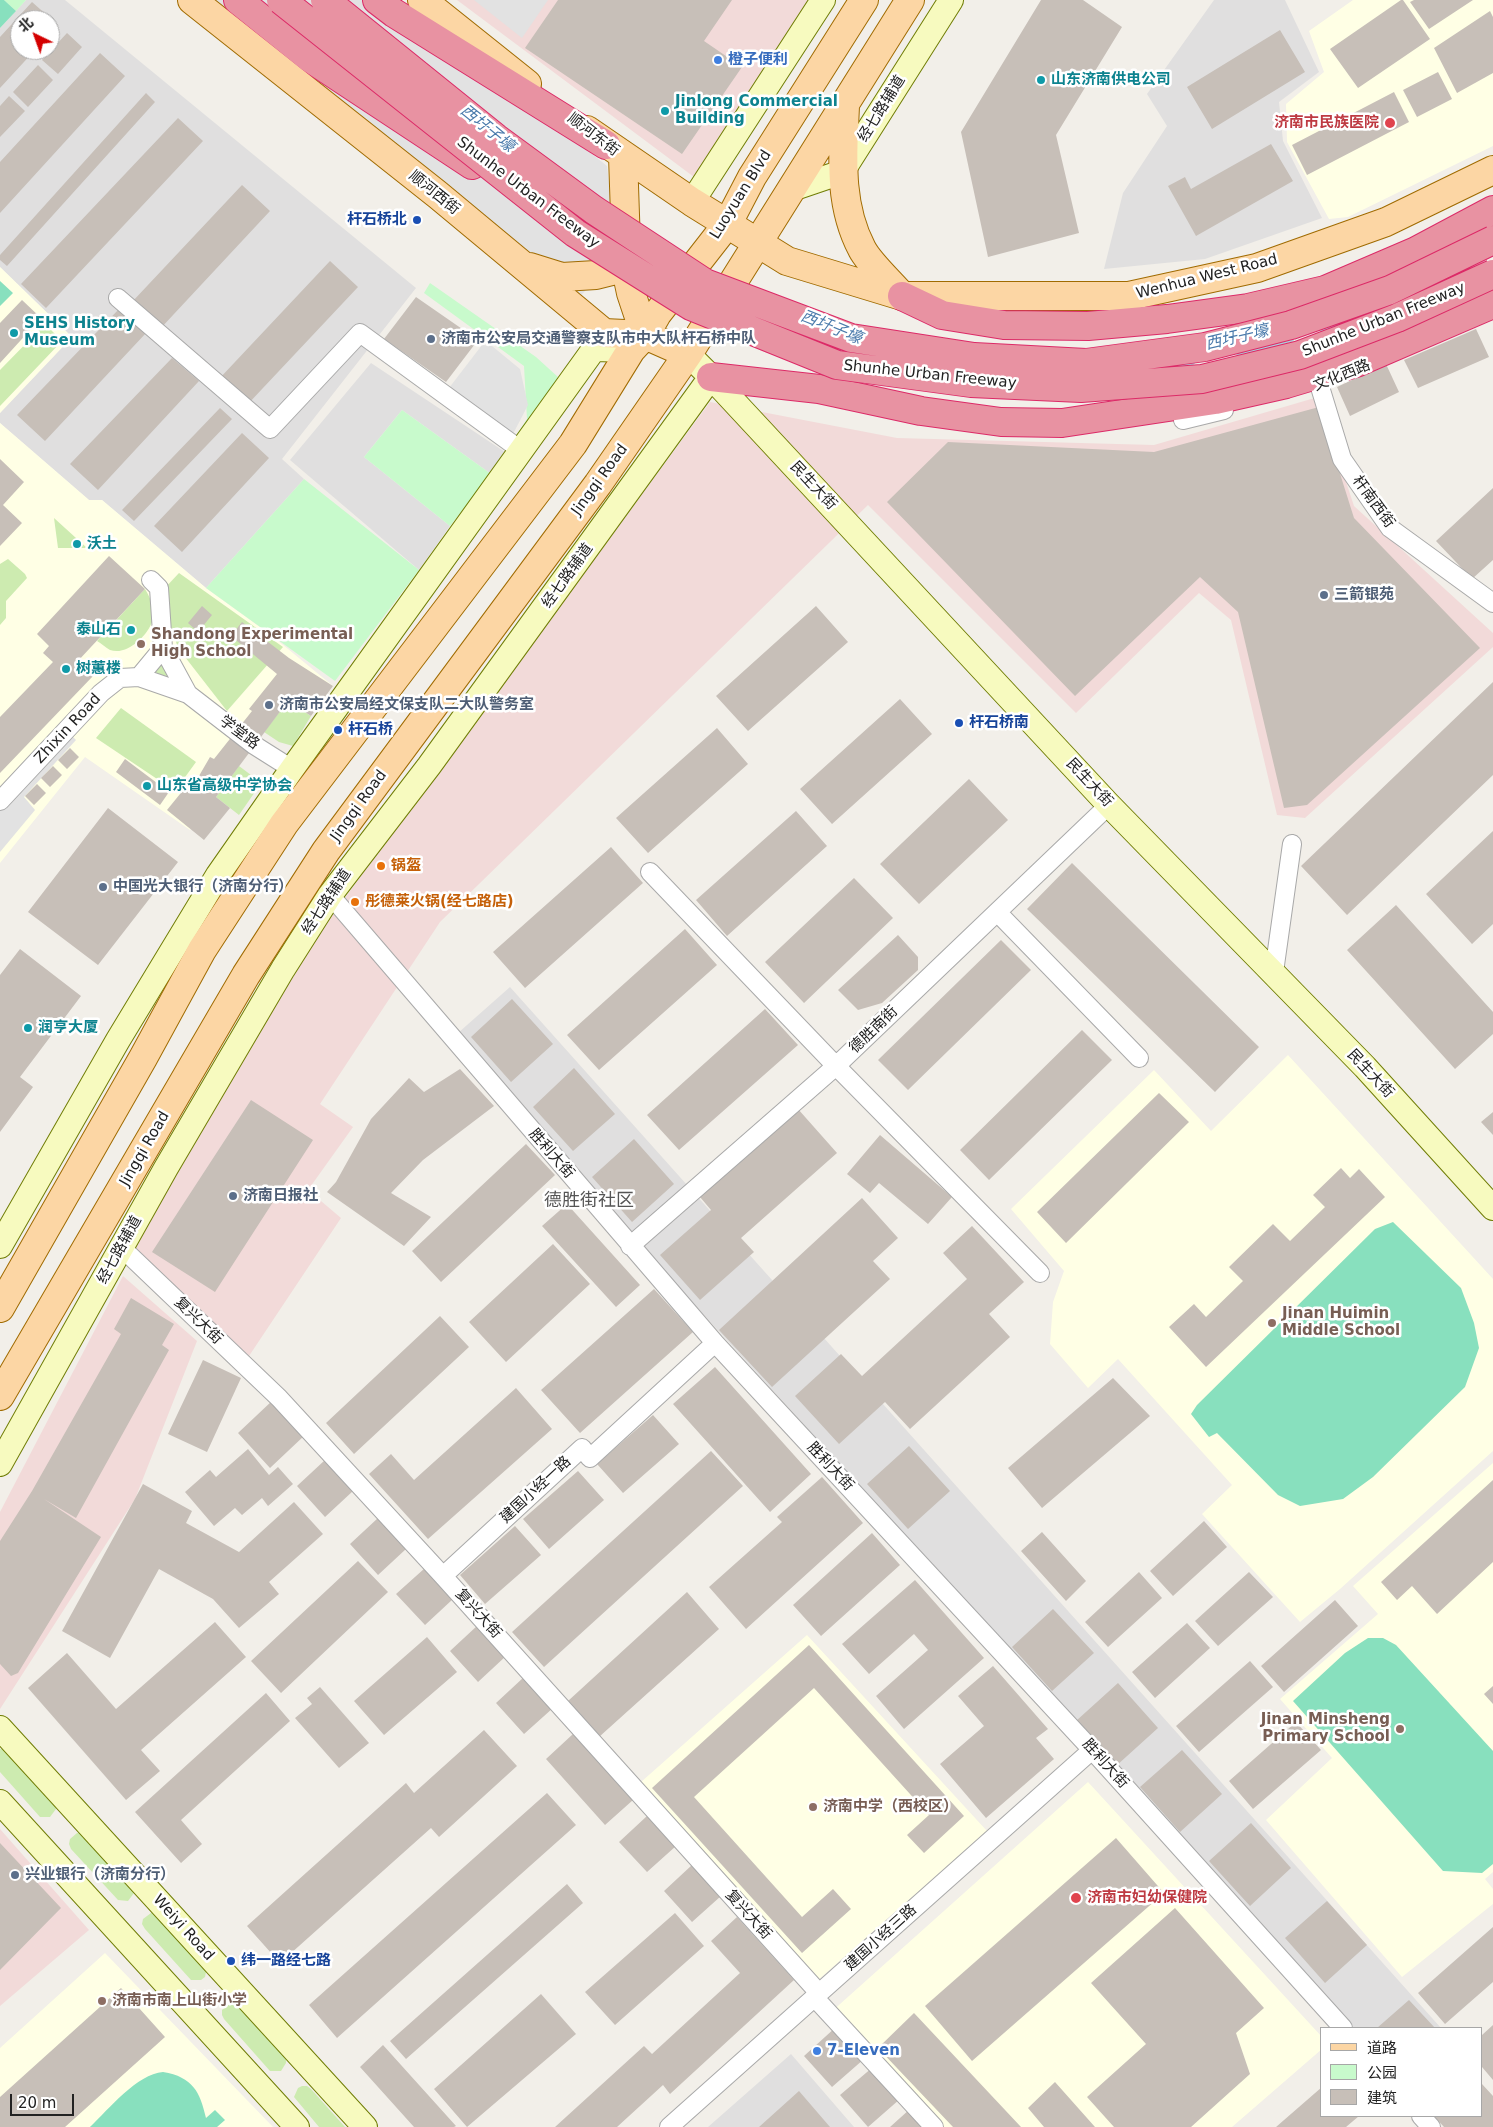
<!DOCTYPE html>
<html>
<head>
<meta charset="utf-8">
<style>
  body { margin:0 }
  #map { position:relative; width:1493px; height:2127px; overflow:hidden; background:#f2efe9; font-family:"DejaVu Sans","Noto Sans SC",sans-serif }
  canvas { display:block }
  .legend { position:absolute; left:1320px; top:2027px; width:162px; height:90px; box-sizing:border-box; background:#fff; border:1px solid #a7a7a7; margin:0; padding:6px 9px; list-style:none; font-size:15px; color:#222 }
  .legend li { display:flex; align-items:center; gap:10px; height:25px }
  .legend b { width:25px; border:1px solid #a7a7a7 }
  .north { position:absolute; left:10px; top:10px; width:50px; height:50px; box-sizing:border-box; background:#fff; border:1px solid #a7a7a7; border-radius:50%; rotate:318deg; font-size:14px; font-weight:700; line-height:20px; text-align:center; color:#222 }
  .north::after { content:''; display:block; margin:auto; width:18px; height:22px; background:#d40000; clip-path:polygon(50% 0,100% 100%,50% 72%,0 100%) }
  .scale { position:absolute; left:10px; top:2094px; width:64px; height:22px; box-sizing:border-box; border:2px solid #222; border-top:0; padding-left:6px; font-size:15px; line-height:18px; white-space:nowrap; color:#222; -webkit-text-stroke:4px #fff; paint-order:stroke }
</style>
</head>
<body>
<div id="map">
<canvas width="1493" height="2127"></canvas>
<ul class="legend">
<li><b style="height:6px;background:#fcd6a4"></b>道路</li>
<li><b style="height:14px;background:#c8facc"></b>公园</li>
<li><b style="height:14px;background:#c7bfb8"></b>建筑</li>
</ul>
<div class="north">北</div>
<div class="scale">20 m</div>
</div>
<script>
const ctx = document.querySelector('canvas').getContext('2d');
ctx.lineJoin = 'round';
function paint(path, color) {
  ctx.fillStyle = color;
  ctx.fill(path, 'evenodd');
}
function trace(path, color, width, dash) {
  ctx.strokeStyle = color;
  ctx.lineWidth = width;
  ctx.lineCap = dash ? 'butt' : 'round';
  ctx.setLineDash(dash || []);
  ctx.stroke(path);
}
function write(font, color, halo, rows, align = 'center') {
  ctx.font = font + ' "DejaVu Sans","Noto Sans SC",sans-serif';
  ctx.lineWidth = 5;
  ctx.setLineDash([]);
  ctx.textBaseline = 'middle';
  ctx.strokeStyle = halo;
  ctx.fillStyle = color;
  for (const [text, x, y, turn = 0] of rows) {
    ctx.save();
    ctx.translate(x, y);
    ctx.rotate((+turn || 0) * Math.PI / 180);
    ctx.textAlign = isNaN(turn) ? turn : align;
    if (halo) ctx.strokeText(text, 0, 0);
    ctx.fillText(text, 0, 0);
    ctx.restore();
  }
}
paint(new Path2D(`
  M26,0H65L416,288L282,459L304,479L206,588L102,500H89L0,423V413L72,337L0,267V28ZM20,20H50V50H20Z
  M1214,0H1285L1319,72L1279,102L1283,141L1322,218L1205,259L1104,269L1123,193L1167,126L1147,94Z
  M371,363L508,454L491,474L402,410L364,457L450,526L419,570L290,460Z
  M510,987L1441,2028H1354L652,1258L458,1033Z
  M791,2054L854,2127H708Z`), '#e0dfdf');
paint(new Path2D(`
  M457,0H809L694,177Z
  M1318,397L1354,506L1493,633V647L1305,818L1277,815L1231,620L1199,593L1076,713L868,505L440,922L320,1104L353,1127L308,1190L341,1218L249,1356L133,1246L305,952L710,402L897,438L1154,445Z
  M123,1276L197,1341L135,1499L0,1709V1512Z
  M0,1829L89,1930L0,2006Z`), '#f2dad9');
paint(new Path2D(`
  M1353,0H1493V146L1348,217L1329,219L1287,142L1286,104L1324,72L1309,31Z
  M0,267L72,337L0,413Z
  M0,423L89,500H102L206,588L271,635L333,686L311,716L284,698L248,741L190,830L85,757L0,863Z
  M1288,1055L1493,1279V1451L1340,1589L1300,1622L1202,1514L1232,1485L1118,1359L1088,1388L1050,1344L1053,1302L1064,1271L1011,1209L1154,1070L1211,1131Z
  M1493,1463V1872L1485,1879L1493,1889V1904L1402,1977L1266,1820L1332,1758L1280,1699L1378,1614L1353,1586Z
  M807,1635L987,1831L818,1980L641,1782Z
  M1088,1782L1322,2037V2049L1232,2127H940L830,2013Z
  M105,1953L273,2127H0V2048Z`), '#ffffe5');
paint(new Path2D(`
  M45,324L62,341L0,406V370Z
  M54,518L87,548H58Z
  M8,559L25,574L27,578L6,601V618L0,625V564Z
  M179,573L283,647L227,711L178,648L166,611L164,589Z
  M145,589C151,599 156,610 152,622C147,636 127,656 110,650C106,648 101,643 97,641Z
  M163,655L178,685L148,674Z
  M288,701L311,716L293,746L279,742L264,732Z
  M121,708L196,762L175,791L96,738Z
  M239,766L255,778L257,789L239,815L216,797Z
  M0,1749H5L56,1804V1809L50,1817H40L0,1772Z
  M77,1833H82L133,1887L134,1893L128,1901L118,1900L71,1849L69,1844L70,1839Z
  M151,1913H156L207,1967L205,1977L201,1980H191L145,1929L142,1924L143,1919Z
  M230,2003H235L286,2058V2063L281,2071H270L224,2019L222,2015V2010Z
  M302,2086H307L311,2089L345,2127H319L294,2097L298,2088Z`), '#cdebb0');
paint(new Path2D(`
  M4,0H26L16,11Z
  M430,283L536,357L558,377L521,438L517,434L527,419L524,366L424,293Z
  M402,410L491,474L450,526L364,457Z
  M304,479L419,570L335,681L206,588Z`), '#c8facc');
paint(new Path2D(`
  M0,0H4L16,11L0,28Z
  M0,281L13,293L0,306Z
  M1393,1222L1461,1288L1474,1323L1479,1348L1465,1387L1373,1477L1343,1499L1300,1506L1278,1495L1217,1433L1209,1437L1191,1414L1197,1405L1375,1229Z
  M1368,1638H1383L1396,1645L1493,1751V1864L1482,1873L1443,1871L1293,1701L1345,1653Z
  M163,2072C193,2077 200,2092 206,2118L215,2110L225,2120L217,2127H90C109,2109 137,2074 163,2072Z`), '#88e0be');
paint(new Path2D(`
  M203,0H400L607,166L615,234L609,264L577,300Z
  M474,0H548L522,38Z
  M482,345L492,346L520,369L528,405L513,434L449,388Z
  M68,732L76,740L24,797L35,810L0,852V809Z`), '#e2e2e2');
trace(new Path2D(`
  M559,203L590,224
  M1322,328L1396,304
  M838,347L858,355
  M1238,352L1269,346L1291,339
  M1135,370L1166,367L1192,362`), '#aad3df', 6);
paint(new Path2D(`
  M558,0H732L704,41L742,67L682,154L525,48Z
  M1041,0H1083L1122,27L1056,135L1079,233L988,257L961,132Z
  M1401,0H1403L1430,39L1358,88L1330,49Z
  M1414,0H1473L1429,29L1410,2Z
  M32,2L58,25L50,34V20H20V50H35L0,88V37Z
  M1490,11L1493,17V73L1457,93L1434,48Z
  M1280,30L1305,72L1212,129L1187,87Z
  M67,33L82,47L58,74L42,60Z
  M100,53L125,76L0,213V162Z
  M38,65L53,80L28,107L13,92Z
  M1438,72L1452,99L1417,117L1403,90Z
  M1394,92L1409,122L1307,175L1292,145Z
  M146,93L155,102L7,266L0,260V255Z
  M9,96L25,111L0,137V106Z
  M178,118L203,141L46,308L21,284Z
  M1271,144L1293,181L1196,236L1168,186L1185,177L1191,189Z
  M242,185L270,211L160,329L132,302Z
  M330,261L358,287L247,405L219,379Z
  M416,297L478,340L446,382L384,339Z
  M22,300L41,318L0,363V323Z
  M119,309L146,333L45,441L17,415Z
  M1476,329L1489,357L1418,388L1404,360Z
  M172,358L199,381L98,490L70,464Z
  M1386,364L1399,392L1350,416L1337,387Z
  M1319,407L1354,518L1480,648L1307,805L1284,808L1238,612L1200,577L1075,696L887,502L948,442L1154,452Z
  M220,408L232,419L134,521L122,510Z
  M242,433L269,458L182,552L154,526Z
  M0,459L24,482L3,505L22,523L0,546Z
  M1493,488V560L1472,579L1436,541Z
  M109,556L145,589L77,662L93,676L0,773V717L53,662L43,653L49,646L37,634Z
  M202,606L212,615L198,632L188,623Z
  M816,606L848,642L748,731L716,696Z
  M242,622L289,658L333,686L311,716L288,701L216,797L230,808L204,840L167,810L193,778L196,781L210,757L214,759L252,711L249,709L277,674L231,636Z
  M1493,682V775L1347,915L1301,866Z
  M900,699L932,734L832,824L800,789Z
  M717,728L748,764L648,853L616,818Z
  M70,748L79,757L67,769L58,760Z
  M125,759L169,792L160,805L116,772Z
  M53,766L62,775L50,787L41,778Z
  M969,779L1008,820L919,904L880,864Z
  M37,784L46,793L34,805L25,796Z
  M108,808L178,862L98,965L28,912Z
  M796,811L827,846L727,936L696,900Z
  M1493,831V924L1472,944L1426,894Z
  M611,847L643,883L525,988L493,952Z
  M1072,863L1259,1047L1215,1092L1027,909Z
  M854,878L893,918L804,1003L765,962Z
  M1396,905L1493,1012V1034L1455,1069L1347,950Z
  M685,929L717,965L599,1070L567,1035Z
  M898,935L918,957V970L882,1003L858,1010L838,990Z
  M1001,940L1031,970L908,1090L878,1060Z
  M20,949L81,996L20,1077L33,1087L0,1132V975Z
  M512,999L553,1044L511,1082L471,1037Z
  M765,1009L798,1045L679,1150L647,1115Z
  M1082,1030L1112,1060L989,1180L960,1150Z
  M574,1068L615,1114L573,1151L533,1107Z
  M460,1069L494,1106L423,1160L391,1193L431,1217L404,1246L327,1192L336,1182L371,1119L409,1078L424,1092Z
  M1159,1093L1189,1122L1066,1243L1037,1212Z
  M251,1100L313,1140L215,1292L152,1252Z
  M798,1109L837,1153L741,1238L754,1252L700,1300L660,1255L711,1210L700,1197Z
  M1493,1112V1135L1481,1122Z
  M880,1135L952,1197L928,1224L879,1183L870,1193L847,1174Z
  M634,1139L674,1184L632,1222L592,1177Z
  M526,1144L555,1175L441,1282L412,1251Z
  M1341,1168L1350,1178L1359,1169L1385,1197L1206,1367L1169,1327L1194,1304L1206,1317L1243,1281L1229,1267L1273,1224L1290,1241L1325,1207L1313,1195Z
  M862,1198L898,1238L873,1261L890,1279L772,1387L719,1330Z
  M567,1204L640,1285L616,1307L542,1226Z
  M972,1226L1024,1282L989,1314L1010,1337L910,1429L885,1402L839,1444L795,1396L841,1354L862,1376L967,1279L943,1253Z
  M553,1244L590,1284L506,1362L469,1322Z
  M654,1289L693,1332L580,1433L541,1390Z
  M131,1298L174,1324L162,1345L169,1350L76,1518L44,1499L101,1537L18,1673L11,1676L0,1664V1541L32,1491L121,1334L114,1329Z
  M440,1316L469,1347L354,1454L326,1423Z
  M203,1360L241,1378L207,1452L168,1434Z
  M715,1367L811,1474L770,1512L673,1404Z
  M1113,1378L1150,1416L1042,1508L1008,1468Z
  M516,1388L552,1429L428,1539L369,1474L391,1454L414,1480Z
  M273,1400L305,1435L270,1468L238,1433Z
  M653,1415L679,1444L623,1493L597,1464Z
  M909,1446L950,1491L908,1529L867,1484Z
  M248,1449L269,1475L278,1467L293,1484L268,1506L262,1498L242,1515L235,1508L214,1526L185,1492L210,1470L216,1477Z
  M711,1451L743,1486L544,1667L512,1632Z
  M325,1460L353,1491L325,1517L297,1486Z
  M578,1471L604,1500L549,1549L523,1519Z
  M822,1477L863,1523L746,1629L709,1587L782,1522L777,1517Z
  M1493,1480V1562L1437,1614L1412,1586L1397,1600L1381,1582Z
  M143,1484L192,1511L186,1523L239,1552L294,1502L323,1534L269,1582L279,1594L239,1628L213,1599L159,1569L110,1658L62,1631Z
  M378,1518L406,1549L378,1575L350,1544Z
  M1204,1521L1227,1547L1173,1596L1150,1571Z
  M515,1526L541,1555L485,1604L460,1575Z
  M1042,1532L1086,1581L1066,1601L1021,1551Z
  M872,1533L900,1565L821,1636L793,1605Z
  M358,1561L388,1592L281,1693L251,1661Z
  M425,1568L453,1599L425,1625L396,1594Z
  M1139,1572L1162,1598L1108,1647L1085,1622Z
  M1249,1572L1273,1597L1218,1646L1195,1621Z
  M915,1580L984,1658L904,1729L876,1696L928,1650L914,1634L869,1674L842,1644Z
  M687,1592L719,1629L599,1737L568,1701Z
  M1335,1600L1358,1626L1284,1692L1261,1666Z
  M1053,1609L1094,1653L1052,1691L1012,1647Z
  M215,1622L246,1657L141,1750L160,1771L126,1800L28,1688L67,1653L116,1709Z
  M1187,1623L1210,1648L1155,1698L1132,1672Z
  M478,1625L506,1656L478,1682L450,1651Z
  M427,1637L457,1672L384,1735L354,1701Z
  M809,1645L964,1816L924,1853L907,1835L929,1815L814,1688L694,1797L802,1917L833,1889L851,1909L802,1953L652,1788Z
  M1250,1661L1273,1687L1199,1752L1176,1726Z
  M993,1666L1048,1729L1036,1738L1054,1759L986,1818L940,1764L984,1726L958,1696Z
  M524,1677L553,1708L524,1734L496,1703Z
  M1118,1683L1158,1728L1116,1766L1076,1721Z
  M1493,1686V1704L1484,1694Z
  M320,1687L369,1743L339,1768L295,1718L312,1704L307,1698Z
  M266,1693L290,1721L181,1820L202,1844L181,1863L135,1812Z
  M1296,1722L1321,1750L1253,1809L1229,1781Z
  M484,1730L517,1766L439,1837L431,1828L280,1963L247,1926L406,1783L414,1793Z
  M573,1734L633,1800L605,1825L546,1759Z
  M1182,1750L1222,1794L1180,1832L1140,1787Z
  M547,1793L576,1825L337,2038L309,2005Z
  M647,1816L676,1846L647,1872L619,1842Z
  M1251,1823L1291,1868L1250,1906L1209,1861Z
  M1116,1838L1164,1893L972,2061L925,2006Z
  M0,1843L61,1908L0,1970Z
  M692,1865L721,1896L692,1922L664,1891Z
  M567,1884L583,1903L406,2059L390,2041Z
  M1327,1901L1367,1945L1325,1983L1285,1938Z
  M1175,1908L1264,2008L1236,2033L1250,2074L1191,2127H1114L1087,2097L1146,2044L1091,1983Z
  M675,1913L704,1946L615,2025L585,1992Z
  M737,1917L794,1980L670,2094L663,2085L617,2127H555L644,2046L652,2054L740,1973L711,1941Z
  M1493,1927V1982L1445,2024L1418,1993Z
  M121,1988L165,2037L65,2127H0V2097Z
  M541,1994L576,2034L467,2127L434,2089Z
  M1409,2000L1435,2028H1377Z
  M914,2013L1021,2127H953L878,2048Z
  M1493,2025V2080L1482,2067V2035Z
  M836,2027L864,2059L832,2087L804,2056Z
  M383,2045L456,2126L454,2127H414L360,2067Z
  M873,2067L900,2099L868,2127L840,2095Z
  M1055,2082L1095,2127H1044L1028,2108Z
  M1482,2084L1493,2096V2127H1444L1434,2116H1482Z
  M1322,2087V2116H1359L1346,2127H1276Z
  M799,2091L830,2127H759Z
  M910,2109L925,2127H890Z`), '#c7bfb8');
const street = new Path2D(`
  M118,298L270,429L360,333L522,451
  M1320,387L1342,459L1390,528L1493,603
  M1183,420L1224,410
  M151,580L159,588L163,648L188,694
  M139,677L188,694L254,745L292,769
  M0,801L101,693L120,678L139,677L163,648
  M650,872L836,1066L1040,1273
  M330,895L715,1343L1092,1750L1343,2028
  M997,912L1139,1058
  M1274,972L1292,844
  M630,1246L836,1066L1109,805
  M122,1248L279,1398L443,1576L819,1993
  M443,1576L582,1448L590,1458L715,1343
  M815,1998L934,2127
  M1421,2116L1431,2127
  M669,2127L1092,1750`);
const secondary = new Path2D(`
  M792,189L842,172L951,0
  M692,202L823,0
  M688,354L711,377L1109,805L1365,1067L1493,1208
  M0,1246L118,1040L218,875L292,769L594,349L631,350
  M0,1464L166,1168L283,969L330,895L429,766L711,377
  M0,1728L365,2127
  M0,1802L297,2127`);
const primary = new Path2D(`
  M192,0L438,195L604,333L645,335L688,354
  M422,0L527,84
  M845,106C843,154 838,204 862,249C869,263 891,283 902,296
  M587,130L692,202L787,261L902,296H1129L1257,268L1386,222L1493,170
  M623,156L627,274L631,293L645,335
  M530,267L562,277L596,275L616,270L627,259
  M0,1308L143,1058L202,950L284,824L573,444L631,350L645,335L657,314L728,223L752,177L864,0
  M0,1396L246,975L326,851L598,484L688,354L910,0`);
const highway = new Path2D(`
  M238,0L310,58L472,165
  M377,0L394,13L606,145
  M902,296L942,315L1004,325L1088,326L1167,319L1248,308L1325,290L1416,251L1493,210
  M711,377L819,389L921,411L1001,422L1062,423L1215,400L1286,384L1356,363L1493,304`);
trace(street, '#a9a9a9', 20);
trace(secondary, '#707d05', 26);
trace(primary, '#a06b00', 30);
trace(highway, '#dc2a67', 30);
trace(street, '#fff', 18);
trace(secondary, '#f7fabf', 24);
trace(primary, '#fcd6a4', 28);
trace(highway, '#e892a2', 28);
const highwayBridge = new Path2D(`
  M281,0L575,233L691,306L837,365L971,383L1081,388L1202,379L1300,355L1397,318L1493,274
  M325,0L496,138L594,210L705,283L851,338L974,357L1086,363L1205,347L1291,325L1390,290L1493,240`);
trace(highwayBridge, '#dc2a67', 30, []);
trace(highwayBridge, '#e892a2', 28);
for (const [x, y, r, color] of [
  [718,60,5,"#3f7fe0"],
  [1041,80,5,"#0f9aa8"],
  [665,111,5,"#0f9aa8"],
  [1390,123,6,"#e0444e"],
  [417,220,5,"#1a4fb4"],
  [14,333,5,"#0f9aa8"],
  [431,339,5,"#5c6f8a"],
  [77,544,5,"#0f9aa8"],
  [1324,595,5,"#5c6f8a"],
  [131,630,5,"#0f9aa8"],
  [141,644,5,"#8d6e63"],
  [66,669,5,"#0f9aa8"],
  [269,705,5,"#5c6f8a"],
  [959,723,5,"#1a4fb4"],
  [338,730,5,"#1a4fb4"],
  [147,786,5,"#0f9aa8"],
  [381,866,5,"#e8710a"],
  [103,887,5,"#5c6f8a"],
  [355,902,5,"#e8710a"],
  [28,1028,5,"#0f9aa8"],
  [233,1196,5,"#5c6f8a"],
  [1272,1323,5,"#8d6e63"],
  [1400,1729,5,"#8d6e63"],
  [813,1807,5,"#8d6e63"],
  [15,1875,5,"#5c6f8a"],
  [1076,1898,6,"#e0444e"],
  [231,1961,5,"#1a4fb4"],
  [102,2001,5,"#8d6e63"],
  [817,2051,5,"#3f7fe0"]
]) {
  const dot = new Path2D();
  dot.arc(x, y, r, 0, 2 * Math.PI);
  ctx.fillStyle = color;
  ctx.fill(dot);
  trace(dot, '#fff', 2);
}
write('bold 15px', '#366cbe', '#fff', [
  ["橙子便利",728,60],
  ["7-Eleven",827,2051]
], 'left');
write('bold 15px', '#0d838f', '#fff', [
  ["山东济南供电公司",1051,80],
  ["Jinlong Commercial",675,102],
  ["Building",675,119],
  ["SEHS History",24,324],
  ["Museum",24,341],
  ["沃土",87,544],
  ["泰山石",121,630,"right"],
  ["树蕙楼",76,669],
  ["山东省高级中学协会",157,786],
  ["润亨大厦",38,1028]
], 'left');
write('15px', '#222', '#fff', [
  ["经七路辅道",882,109,-58],
  ["顺河东街",593,135,37],
  ["顺河西街",434,193,39],
  ["Shunhe Urban Freeway",528,193,37],
  ["Luoyuan Blvd",741,195,-58],
  ["Wenhua West Road",1207,277,-14],
  ["Shunhe Urban Freeway",1384,320,-22],
  ["Shunhe Urban Freeway",930,375,6],
  ["文化西路",1342,376,-22],
  ["Jingqi Road",600,480,-54],
  ["民生大街",813,486,47],
  ["杆南西街",1373,502,54],
  ["经七路辅道",568,576,-54],
  ["Zhixin Road",68,729,-47],
  ["学堂路",239,733,37],
  ["民生大街",1089,783,47],
  ["Jingqi Road",359,806,-54],
  ["经七路辅道",327,902,-56],
  ["德胜南街",874,1030,-44],
  ["民生大街",1370,1074,47],
  ["Jingqi Road",145,1149,-60],
  ["胜利大街",551,1154,49],
  ["经七路辅道",120,1250,-61],
  ["复兴大街",198,1321,44],
  ["胜利大街",830,1467,47],
  ["建国小经一路",536,1490,-43],
  ["复兴大街",478,1614,48],
  ["胜利大街",1105,1764,48],
  ["复兴大街",748,1915,48],
  ["Weiyi Road",183,1928,48],
  ["建国小经三路",881,1938,-42]
]);
write('bold 15px', '#be3a42', '#fff', [
  ["济南市民族医院",1379,123],
  ["济南市妇幼保健院",1087,1898,"left"]
], 'right');
write('bold 15px', '#164399', '#fff', [
  ["杆石桥北",407,220,"right"],
  ["杆石桥南",969,723],
  ["杆石桥",348,730],
  ["纬一路经七路",241,1961]
], 'left');
write('bold 15px', '#4e5e75', '#fff', [
  ["济南市公安局交通警察支队市中大队杆石桥中队",441,339],
  ["三箭银苑",1334,595],
  ["济南市公安局经文保支队二大队警务室",279,705],
  ["中国光大银行（济南分行）",113,887],
  ["济南日报社",243,1196],
  ["兴业银行（济南分行）",25,1875]
], 'left');
write('bold 15px', '#785e54', '#fff', [
  ["Shandong Experimental",151,635],
  ["High School",151,652],
  ["Jinan Huimin",1282,1314],
  ["Middle School",1282,1331],
  ["Jinan Minsheng",1390,1720,"right"],
  ["Primary School",1390,1737,"right"],
  ["济南中学（西校区）",823,1807],
  ["济南市南上山街小学",112,2001]
], 'left');
write('bold 15px', '#c56008', '#fff', [
  ["锅盔",391,866],
  ["彤德莱火锅(经七路店)",365,902]
], 'left');
write('italic 16px', '#4a7aab', '#fff', [
  ["西圩子壕",487,129,39],
  ["西圩子壕",831,328,22],
  ["西圩子壕",1237,338,-13]
]);
write('18px', '#555', '#fff', [
  ["德胜街社区",589,1201]
]);
</script>
</body>
</html>
